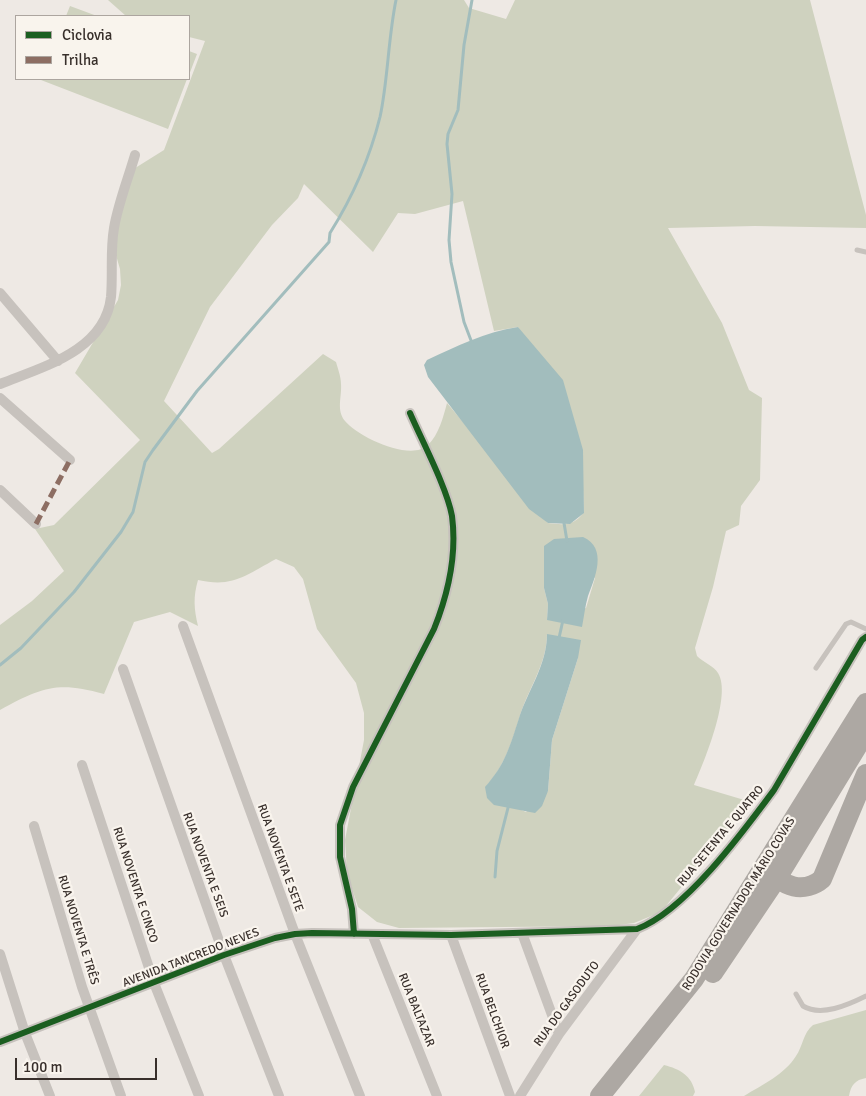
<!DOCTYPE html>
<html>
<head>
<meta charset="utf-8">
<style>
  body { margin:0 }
  #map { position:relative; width:866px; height:1096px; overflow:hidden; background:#eee9e4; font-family:Signika,sans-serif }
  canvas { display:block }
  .legend { position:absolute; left:15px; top:15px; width:175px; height:65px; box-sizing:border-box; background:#f9f4ed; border:1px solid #aca59f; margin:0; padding:6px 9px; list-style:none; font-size:15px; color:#382f2b }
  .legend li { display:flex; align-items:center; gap:10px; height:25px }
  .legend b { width:25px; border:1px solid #aca59f }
  .scale { position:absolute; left:15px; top:1058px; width:142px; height:22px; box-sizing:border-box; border:2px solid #382f2b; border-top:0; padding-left:6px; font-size:15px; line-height:18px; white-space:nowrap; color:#382f2b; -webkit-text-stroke:4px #f9f4ed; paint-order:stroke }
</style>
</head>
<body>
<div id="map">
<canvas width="866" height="1096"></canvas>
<ul class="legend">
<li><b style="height:6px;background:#1b5e20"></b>Ciclovia</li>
<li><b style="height:6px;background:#8d6e63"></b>Trilha</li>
</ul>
<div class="scale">100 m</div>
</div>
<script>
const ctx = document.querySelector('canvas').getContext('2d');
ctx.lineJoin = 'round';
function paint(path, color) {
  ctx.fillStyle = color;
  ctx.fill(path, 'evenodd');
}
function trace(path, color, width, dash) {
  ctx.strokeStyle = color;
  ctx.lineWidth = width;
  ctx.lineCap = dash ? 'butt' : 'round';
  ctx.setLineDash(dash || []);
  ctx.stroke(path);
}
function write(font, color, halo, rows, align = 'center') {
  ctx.font = font + ' Signika,sans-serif';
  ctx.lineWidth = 4.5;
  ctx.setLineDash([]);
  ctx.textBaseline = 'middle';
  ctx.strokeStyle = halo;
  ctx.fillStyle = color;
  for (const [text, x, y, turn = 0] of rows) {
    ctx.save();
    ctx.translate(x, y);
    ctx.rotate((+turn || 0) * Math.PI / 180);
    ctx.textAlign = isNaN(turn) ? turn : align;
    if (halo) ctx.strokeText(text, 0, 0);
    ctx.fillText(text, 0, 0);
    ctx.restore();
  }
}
paint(new Path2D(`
  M108,0H464L469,8L506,19L515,0H810L866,215V228L755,226L668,228L722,323L749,390L762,398L760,480L741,506L739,525L726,531L713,587L695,648L697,656C703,662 714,666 718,673C732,695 704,762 694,785L751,802L661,912L634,923L611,926L399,928L377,922L358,907L347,873L345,840L364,740V713L356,683L317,629L303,579L294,567L276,559C246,575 233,588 198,580C193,597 194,609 198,626L170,612L134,622L104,694C58,681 42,687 0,710V625L32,601L64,571L35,529L54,525L140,440L75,373L118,300L121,285L120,269L113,245L132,170L164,150L205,41L189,37V16H126ZM304,184L373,252L398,213L415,214L463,201L494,331L518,327L583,490L584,512C574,526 564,525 548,523L447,403C443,418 439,434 428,445C411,462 358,437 345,421C336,410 342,397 341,384C341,377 338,369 336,362L323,354L219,449L212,453L164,401L210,307L272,225L298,198ZM544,546L595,578L586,608L547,620L548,604L544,588ZM547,634L578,658L552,740L548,791L526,812L517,808L486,787C504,766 511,745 519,719C527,690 547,665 547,634Z
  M70,6L97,16H66Z
  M189,51L197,54L189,75Z
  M42,79H187L168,129L41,80Z
  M866,1010V1078C855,1080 851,1085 849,1096H744C762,1085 785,1074 796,1056C803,1046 803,1033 813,1025Z
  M664,1065C680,1069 692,1076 695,1092L693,1096H639Z`), '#cfd2bf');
paint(new Path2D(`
  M518,327L563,380L583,450L584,513L570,524L548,523L529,509L428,377L424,365L427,360C457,346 485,332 518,327Z
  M583,537C608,548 595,578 588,596C585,606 584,617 582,627L547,620L548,604L544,588V546L554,539Z
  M547,634L581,640L578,658L552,740L548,791L542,806L535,813L494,805L487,798L485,787C505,765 510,746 519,718C528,690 547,665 547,634Z`), '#a2bdbd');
trace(new Path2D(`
  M472,0L464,45L458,110L448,134L447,144L452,194L449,240L451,262L464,322L472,343
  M564,523L567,541
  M559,638L563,620
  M0,665L21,648L74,592L121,532L133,512L145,462L153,450L197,391L329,242L330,233C352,198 370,157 380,117C388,80 388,39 396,0
  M495,877L497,851L509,804`), '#a2bdbd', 3);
trace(new Path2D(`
  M857,250L866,252
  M816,668L846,624L851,622L866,629
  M796,994L803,1006C821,1017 848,1005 866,996`), '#c7c2bd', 5);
trace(new Path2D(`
  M0,293L58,361
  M0,384C42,367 105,351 111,297C113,274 110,251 114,228C118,204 128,179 135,155
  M0,398L70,460
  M0,490L36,524
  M183,626L295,934L360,1096
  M123,669L224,955L279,1096
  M82,765L154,983L199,1096
  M34,826L82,987L121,1096
  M522,933L559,1034
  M354,934L352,909L340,857V825L353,787L434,629C448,594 457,554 452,516C447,488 422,441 410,413
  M372,934L437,1096
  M451,935L510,1096
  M0,954L25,1033L50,1096
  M0,1042L224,955L275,938L295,934L312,933L451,935L637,929C685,911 743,832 774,790L862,640L866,637
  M520,1096L559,1034L637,929`), '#c7c2bd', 10);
trace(new Path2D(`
  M773,867C779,889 806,893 822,879L866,774
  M713,973L777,878L866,732
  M600,1096L694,979L866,703`), '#ada8a3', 20);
trace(new Path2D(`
  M36,524L70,460`), '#8d6e63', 5, [10, 5]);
trace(new Path2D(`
  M354,934L352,909L340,857V825L353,787L434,629C448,594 457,554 452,516C447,488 422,441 410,413
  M0,1042L224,955L275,938L295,934L312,933L451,935L637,929C685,911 743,832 774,790L862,640L866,637`), '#1b5e20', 6);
write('12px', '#382f2b', '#f9f4ed', [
  ["RUA SETENTA E QUATRO",721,836,-50],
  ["RUA NOVENTA E SETE",280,858,70],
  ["RUA NOVENTA E SEIS",205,865,70],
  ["RUA NOVENTA E CINCO",135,885,72],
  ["RODOVIA GOVERNADOR MÁRIO COVAS",739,904,-58],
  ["RUA NOVENTA E TRÊS",78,930,73],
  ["AVENIDA TANCREDO NEVES",191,958,-21],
  ["RUA DO GASODUTO",567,1004,-54],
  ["RUA BALTAZAR",416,1010,68],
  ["RUA BELCHIOR",492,1011,70]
]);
</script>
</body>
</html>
